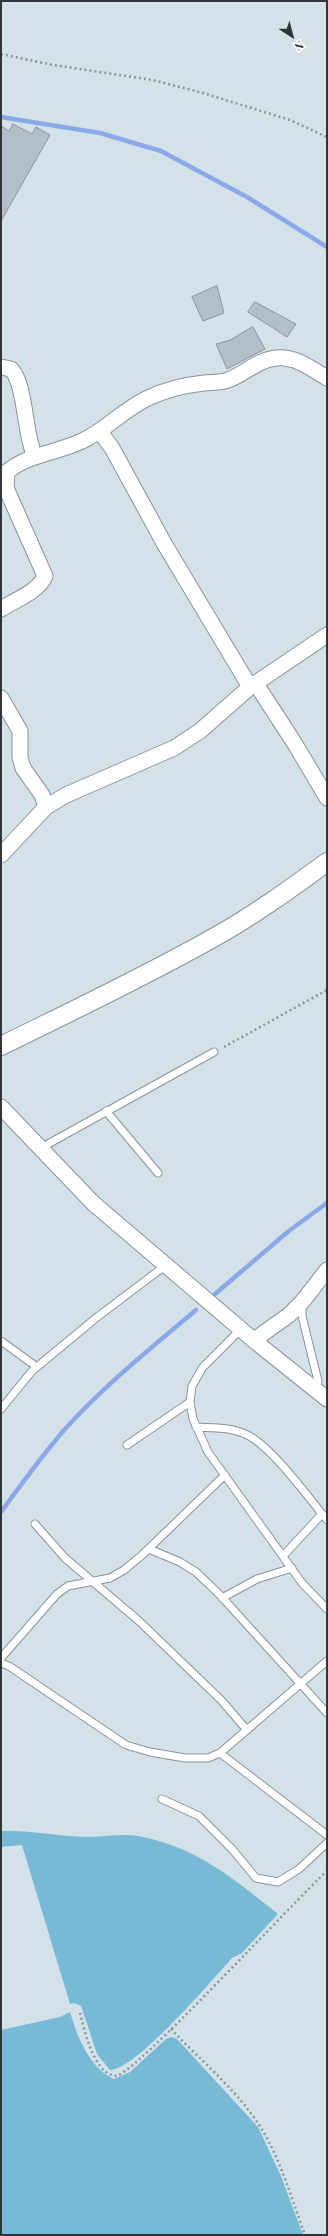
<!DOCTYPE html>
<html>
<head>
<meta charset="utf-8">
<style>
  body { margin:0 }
  #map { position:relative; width:328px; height:2236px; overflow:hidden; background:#d3e2e9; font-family:"Playfair Display",serif }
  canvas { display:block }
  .frame { position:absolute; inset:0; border:2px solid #2f3538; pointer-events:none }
  .north { position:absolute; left:272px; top:16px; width:40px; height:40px; -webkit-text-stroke:3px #fff; paint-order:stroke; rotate:144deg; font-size:11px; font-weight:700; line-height:16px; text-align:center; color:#2f3538 }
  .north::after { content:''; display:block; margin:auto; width:14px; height:18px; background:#2f3538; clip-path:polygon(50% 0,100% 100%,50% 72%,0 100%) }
</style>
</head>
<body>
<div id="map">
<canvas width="328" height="2236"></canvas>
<div class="frame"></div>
<div class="north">N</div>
</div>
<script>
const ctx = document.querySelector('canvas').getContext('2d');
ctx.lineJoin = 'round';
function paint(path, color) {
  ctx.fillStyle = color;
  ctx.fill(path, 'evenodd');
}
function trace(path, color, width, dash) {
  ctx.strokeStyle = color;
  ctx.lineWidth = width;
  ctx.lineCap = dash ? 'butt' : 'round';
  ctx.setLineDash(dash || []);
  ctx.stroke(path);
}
paint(new Path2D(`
  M1,1831C31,1830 57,1836 86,1837C103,1837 121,1833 138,1836C197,1847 233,1878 278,1914L242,1953L232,1958C212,1980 136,2070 110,2070L97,2054L81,2006L74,2003L70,2004L22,1845L1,1847Z
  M70,2012C77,2036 90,2069 114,2079L130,2072L166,2039L171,2037L177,2039L258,2127L281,2176L303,2235H1V2030L60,2017Z`), '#78b9d5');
trace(new Path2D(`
  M1,117L100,133L161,151L247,197L327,247
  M215,1294L290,1230L327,1203
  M1,1512C22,1483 43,1454 66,1428C106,1384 151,1348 196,1310`), '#8ca9e7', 4.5);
const building = new Path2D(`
  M13,124L32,134L36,127L50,135L1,221V126L9,131Z
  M217,286L224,313L203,321L192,297Z
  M255,302L296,324L287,337L248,312Z
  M253,327L265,349L227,369L216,344L230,340Z`);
paint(building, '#b3bec8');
trace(building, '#8b959f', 1);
const service = new Path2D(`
  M106,1111L158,1173
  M39,1149L214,1052
  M302,1304V1316L318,1381L317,1390
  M241,1329L203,1367L192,1386L190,1402L193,1419L208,1452L302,1583L327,1609
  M1,1341L37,1367
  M1,1409L32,1371L96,1318L166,1265
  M196,1427C212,1428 230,1427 245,1434C270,1444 308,1497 327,1520
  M127,1445L190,1402
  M35,1524L65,1558L139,1621L221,1700L247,1730
  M149,1549L180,1562L196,1572L220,1595L327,1713
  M283,1556L322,1514
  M222,1598L257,1579L292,1568
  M1,1658L57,1594L68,1586L110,1578L124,1570L141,1556L225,1475
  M1,1663L9,1666L126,1745L150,1752L185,1758H208L220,1753L327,1661
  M220,1753L327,1835
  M162,1799L199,1816L232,1849L256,1878L278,1882L299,1869L327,1843`);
const minor = new Path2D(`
  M1,367L11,369C26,384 24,434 35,457
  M100,432L112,448L165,545L250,687
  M1,609C15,600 38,592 45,576L6,488L7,472C28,454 57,453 82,441C106,430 124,409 148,398C165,390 185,385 204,383C212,382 220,383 228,380C245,374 258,359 277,358C295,356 312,369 327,378
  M256,684L295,744L327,798
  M1,698L20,731V757L23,768L42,795L46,807
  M1,855L46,807L66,795L174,748L200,731L250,687L327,635
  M1,1107L93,1203L257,1343L327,1399
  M254,1340L289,1315L302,1302L327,1270`);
const tertiary = new Path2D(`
  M1,1046C72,1011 144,977 213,938C253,916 290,889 327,862`);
trace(service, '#87969c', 9);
trace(minor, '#87969c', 17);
trace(tertiary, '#87969c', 20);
trace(new Path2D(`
  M1,54L53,65L153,80L203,93L290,120L327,137
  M224,1047L327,990
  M80,2013C84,2029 94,2075 116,2076C133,2076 299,1896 327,1871
  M171,2029C200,2060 239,2092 261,2128C281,2160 292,2200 305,2235`), '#8c979c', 2.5, [2, 3]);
trace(service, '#fff', 7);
trace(minor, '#fff', 15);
trace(tertiary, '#fff', 18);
</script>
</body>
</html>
